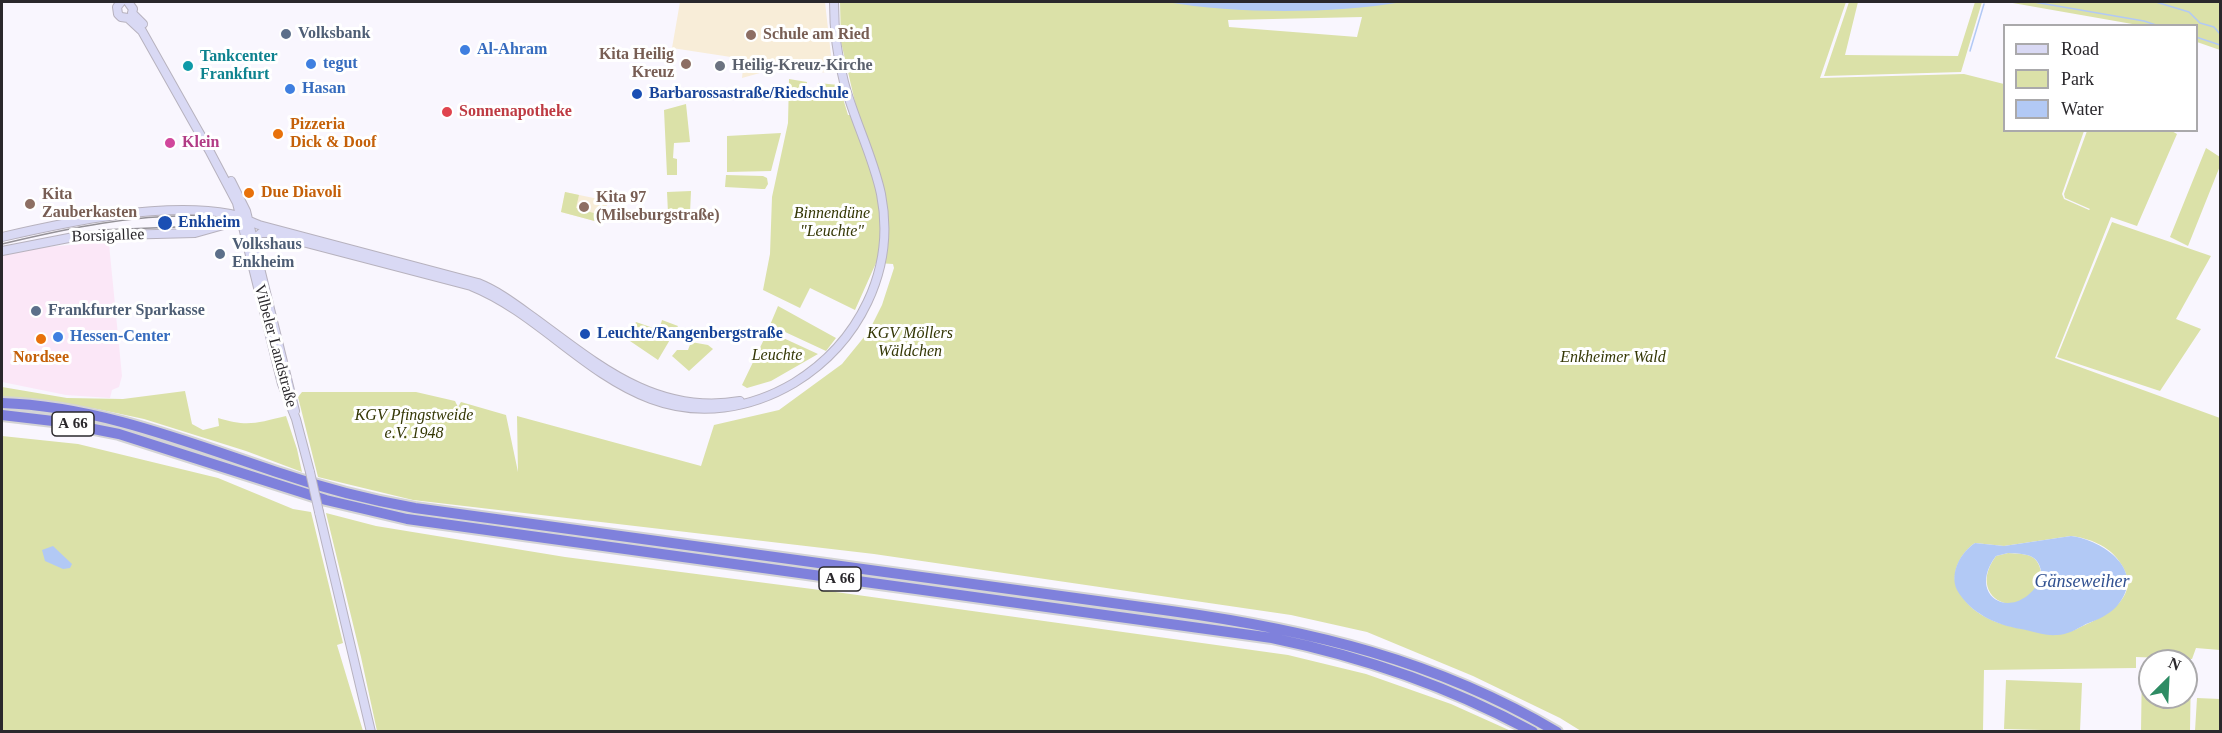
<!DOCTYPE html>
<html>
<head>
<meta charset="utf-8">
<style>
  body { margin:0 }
  #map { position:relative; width:2222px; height:733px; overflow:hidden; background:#f9f6fe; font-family:Georgia,serif }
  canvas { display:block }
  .frame { position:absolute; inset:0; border:3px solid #2a282c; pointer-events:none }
  .legend { position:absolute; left:2003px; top:24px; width:195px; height:108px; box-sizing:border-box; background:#fff; border:2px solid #aaa9ab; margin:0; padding:8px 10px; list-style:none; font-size:18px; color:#2a282c }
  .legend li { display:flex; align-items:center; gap:12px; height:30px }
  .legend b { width:30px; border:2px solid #aaa9ab }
  .north { position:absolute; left:2138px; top:649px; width:60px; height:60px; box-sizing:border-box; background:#fff; border:2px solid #aaa9ab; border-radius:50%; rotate:24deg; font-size:16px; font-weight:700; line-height:24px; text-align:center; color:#2a282c }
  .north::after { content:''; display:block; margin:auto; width:21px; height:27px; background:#2e8c64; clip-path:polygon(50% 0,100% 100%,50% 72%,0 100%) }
</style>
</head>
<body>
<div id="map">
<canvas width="2222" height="733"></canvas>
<div class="frame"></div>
<ul class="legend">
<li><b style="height:8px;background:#d9d9f4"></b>Road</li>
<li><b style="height:16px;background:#dbe1a8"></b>Park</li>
<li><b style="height:16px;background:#b2c9f5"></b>Water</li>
</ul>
<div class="north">N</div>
</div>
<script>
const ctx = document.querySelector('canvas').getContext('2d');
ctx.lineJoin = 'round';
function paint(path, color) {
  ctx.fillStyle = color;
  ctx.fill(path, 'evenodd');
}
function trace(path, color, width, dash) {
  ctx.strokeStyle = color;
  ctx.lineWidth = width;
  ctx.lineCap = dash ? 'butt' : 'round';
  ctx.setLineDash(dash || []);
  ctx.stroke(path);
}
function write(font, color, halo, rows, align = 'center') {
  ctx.font = font + ' Georgia,serif';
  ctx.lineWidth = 6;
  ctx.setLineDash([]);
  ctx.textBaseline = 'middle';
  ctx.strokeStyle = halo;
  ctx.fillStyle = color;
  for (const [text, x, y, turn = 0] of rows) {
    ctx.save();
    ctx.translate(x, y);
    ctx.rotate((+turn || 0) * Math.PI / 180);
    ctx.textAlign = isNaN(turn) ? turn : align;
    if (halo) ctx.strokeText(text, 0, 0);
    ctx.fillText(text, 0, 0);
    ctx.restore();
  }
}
paint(new Path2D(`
  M104,242L109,244L122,376L119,387L112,390L110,398L66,395L2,382V256L35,248Z`), '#fbe7f7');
paint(new Path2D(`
  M680,2H825L833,73L787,70L767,71L742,78L744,59L672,48Z
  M565,192L608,201L602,223L561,212Z`), '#f8edd8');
paint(new Path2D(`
  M840,2H1846L1820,78L1964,74L2004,84V130L2084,131L2062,194L2064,199L2089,210L2090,209L2065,198L2064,194L2087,131L2170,130L2177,134L2137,226L2111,217L2055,358L2220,418V650L2196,648L2192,659L2136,657V668L1984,670L1983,731H1581L1560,718L1473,676L1367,632L1291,615L874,554L413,500L318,477L298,397L302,392H416L455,401L458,407L461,402L506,415L518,472L517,416L701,466L714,425L779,410L842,364L869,331L882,305L894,268L893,264L876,263L855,310L810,288L800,308L763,290L770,254L772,197L788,123L789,79L807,82L806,97L816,98L818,83L839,85L848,115H858L841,42ZM1362,17L1357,37L1229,27L1228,20ZM2071,536C2089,538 2109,546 2119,561C2143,593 2112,613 2085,625C2080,627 2074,631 2068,632C2061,634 2052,632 2045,631C2012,629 1975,622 1958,590C1949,574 1961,552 1975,543L2004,546Z
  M1849,2H1858L1845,55L1958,56L1975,2H1982L1961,72L1824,76Z
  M2007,2H2220V50L2197,42L2196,26L2138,25Z
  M686,104L690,142L674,143L673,158L677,159V175H667L664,110Z
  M781,133L771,171L727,172V136Z
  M2206,148L2220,157V166L2188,246L2170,237Z
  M726,175L763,176L767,178L768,184L765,189H762L725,187Z
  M691,191L690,213H668L667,192Z
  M565,192L579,195L576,208L604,216L602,223L561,212Z
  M2112,222L2211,256L2176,319L2201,329L2160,391L2057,357Z
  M778,306L836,338L826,351L770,325Z
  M662,320L678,326L658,360L627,339L636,322L659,330Z
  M768,331L818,354L771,381L747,388L742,385Z
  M691,342L708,345L713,349L689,371L672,356L677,350H688Z
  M2,387L67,398L123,399L185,391L192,424L203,430L219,426L218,418C247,427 257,423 286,416L297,449L302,472L246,451L144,419L97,409L2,397Z
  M2,436L78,444L218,478L293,509L311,512L343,643L337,645L363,731L2,732Z
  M326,513L376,526L565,557L843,593L1288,655L1366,674L1451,704L1511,731H377L361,657Z
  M2008,553C2029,554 2039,554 2042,577C2039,583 2034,591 2029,596C2007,617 1969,592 1996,556Z
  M2142,665H2150V697H2186V666H2191L2190,731H2141Z
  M2006,680L2082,683L2080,731L2004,729Z
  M2197,698L2220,699L2219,731H2195Z`), '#dbe1a8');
paint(new Path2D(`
  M1166,2H1403C1331,14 1238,14 1166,2Z
  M2071,536C2103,540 2148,571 2117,606C2109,615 2097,620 2086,624C2077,629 2067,635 2057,635C2045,636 2032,631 2021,629C1996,625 1970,613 1957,590C1949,573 1961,552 1975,543L2004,546ZM2008,553C2028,554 2040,554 2042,577C2017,626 1964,598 1996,556Z
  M53,546L72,564L70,568L63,569L45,561L42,550Z`), '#b2c9f5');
trace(new Path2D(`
  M2034,2L2144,21L2159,26
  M2156,2L2189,12L2200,23L2214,27L2220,34
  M2196,37L2220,45
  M1970,51L1984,4`), '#b2c9f5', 1.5);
const secondary = new Path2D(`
  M121,2L117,7L118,14L121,17L128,18L142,31L209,150L237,203L282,384L296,419L310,472
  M128,2L133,9L132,13L143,24
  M231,181L246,211L295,411
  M2,237C67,222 164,201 230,214C240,216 249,221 259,225L478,283C498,291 515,304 533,317C596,363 655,416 740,401
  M253,240L261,233H268L471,286C536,312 584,374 651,399C699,417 750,409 794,383C859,343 896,270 881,194C873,156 854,120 844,82C837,56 834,28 834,2
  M2,251L79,236L195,233L245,219
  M319,512L371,732`);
const highway = new Path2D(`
  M2,403C99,406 192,444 283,474C326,489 370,500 415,508L1171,611C1309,630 1436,660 1557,732
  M2,415L53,421L119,434L326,500L407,519L1272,638C1364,657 1451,687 1533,732`);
trace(secondary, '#b7b2be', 10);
trace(highway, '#d4d4d5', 14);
trace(secondary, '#d9d9f4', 8);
trace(highway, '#7f81dc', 10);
trace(new Path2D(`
  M99,230L204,226
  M2,244C69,228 135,214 204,216`), '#949197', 1.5);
const secondaryBridge = new Path2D(`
  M310,472L319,512`);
trace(secondaryBridge, '#b7b2be', 10, []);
trace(secondaryBridge, '#d9d9f4', 8);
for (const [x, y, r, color] of [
  [286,34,6,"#5c6f8a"],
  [751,35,6,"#8d6e63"],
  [465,50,6,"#3f7fe0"],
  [311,64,6,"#3f7fe0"],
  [686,64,6,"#8d6e63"],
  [188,66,6,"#0f9aa8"],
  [720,66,6,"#6b7280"],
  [290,89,6,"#3f7fe0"],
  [637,94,6,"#1a4fb4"],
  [447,112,6,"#e0444e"],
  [278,134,6,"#e8710a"],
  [170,143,6,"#d1479c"],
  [249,193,6,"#e8710a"],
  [30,204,6,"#8d6e63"],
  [584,207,6,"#8d6e63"],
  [165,223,8,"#1a4fb4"],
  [220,254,6,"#5c6f8a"],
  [36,311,6,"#5c6f8a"],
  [585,334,6,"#1a4fb4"],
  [58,337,6,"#3f7fe0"],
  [41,339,6,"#e8710a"]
]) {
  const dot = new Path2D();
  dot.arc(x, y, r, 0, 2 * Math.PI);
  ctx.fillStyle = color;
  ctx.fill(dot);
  trace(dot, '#fff', 2);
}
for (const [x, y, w] of [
  [73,424,42],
  [840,579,42]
]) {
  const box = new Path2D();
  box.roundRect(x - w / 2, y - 12, w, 24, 4.5);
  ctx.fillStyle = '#fff';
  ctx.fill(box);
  trace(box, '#2a282c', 1.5);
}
write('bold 15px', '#2a282c', null, [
  ["A 66",73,424],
  ["A 66",840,579]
]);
write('bold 16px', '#4e5e75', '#fff', [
  ["Volksbank",298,34],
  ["Volkshaus",232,245],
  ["Enkheim",232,263],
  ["Frankfurter Sparkasse",48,311]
], 'left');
write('bold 16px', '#785e54', '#fff', [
  ["Schule am Ried",763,35],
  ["Kita Heilig",674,55,"right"],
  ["Kreuz",674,73,"right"],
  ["Kita",42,195],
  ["Zauberkasten",42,213],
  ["Kita 97",596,198],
  ["(Milseburgstraße)",596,216]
], 'left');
write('bold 16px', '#366cbe', '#fff', [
  ["Al-Ahram",477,50],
  ["tegut",323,64],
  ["Hasan",302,89],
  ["Hessen-Center",70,337]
], 'left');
write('bold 16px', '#0d838f', '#fff', [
  ["Tankcenter",200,57],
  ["Frankfurt",200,75]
], 'left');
write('bold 16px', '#5b616d', '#fff', [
  ["Heilig-Kreuz-Kirche",732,66]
], 'left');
write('bold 16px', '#164399', '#fff', [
  ["Barbarossastraße/Riedschule",649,94],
  ["Enkheim",178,223],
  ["Leuchte/Rangenbergstraße",597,334]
], 'left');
write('bold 16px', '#be3a42', '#fff', [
  ["Sonnenapotheke",459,112]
], 'left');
write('bold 16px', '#c56008', '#fff', [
  ["Pizzeria",290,125],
  ["Dick & Doof",290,143],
  ["Due Diavoli",261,193],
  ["Nordsee",41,358,"center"]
], 'left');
write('bold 16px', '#b23c85', '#fff', [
  ["Klein",182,143]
], 'left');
write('italic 16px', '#343705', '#fff', [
  ["Binnendüne",832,214],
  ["\"Leuchte\"",832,232],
  ["KGV Möllers",910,334],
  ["Wäldchen",910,352],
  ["Leuchte",777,356],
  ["Enkheimer Wald",1613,358],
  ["KGV Pfingstweide",414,416],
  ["e.V. 1948",414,434]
]);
write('16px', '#2a282c', '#fff', [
  ["Borsigallee",108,236,-2],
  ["Vilbeler Landstraße",275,346,75]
]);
write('italic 18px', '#315191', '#fff', [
  ["Gänseweiher",2082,582]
]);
</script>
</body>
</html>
